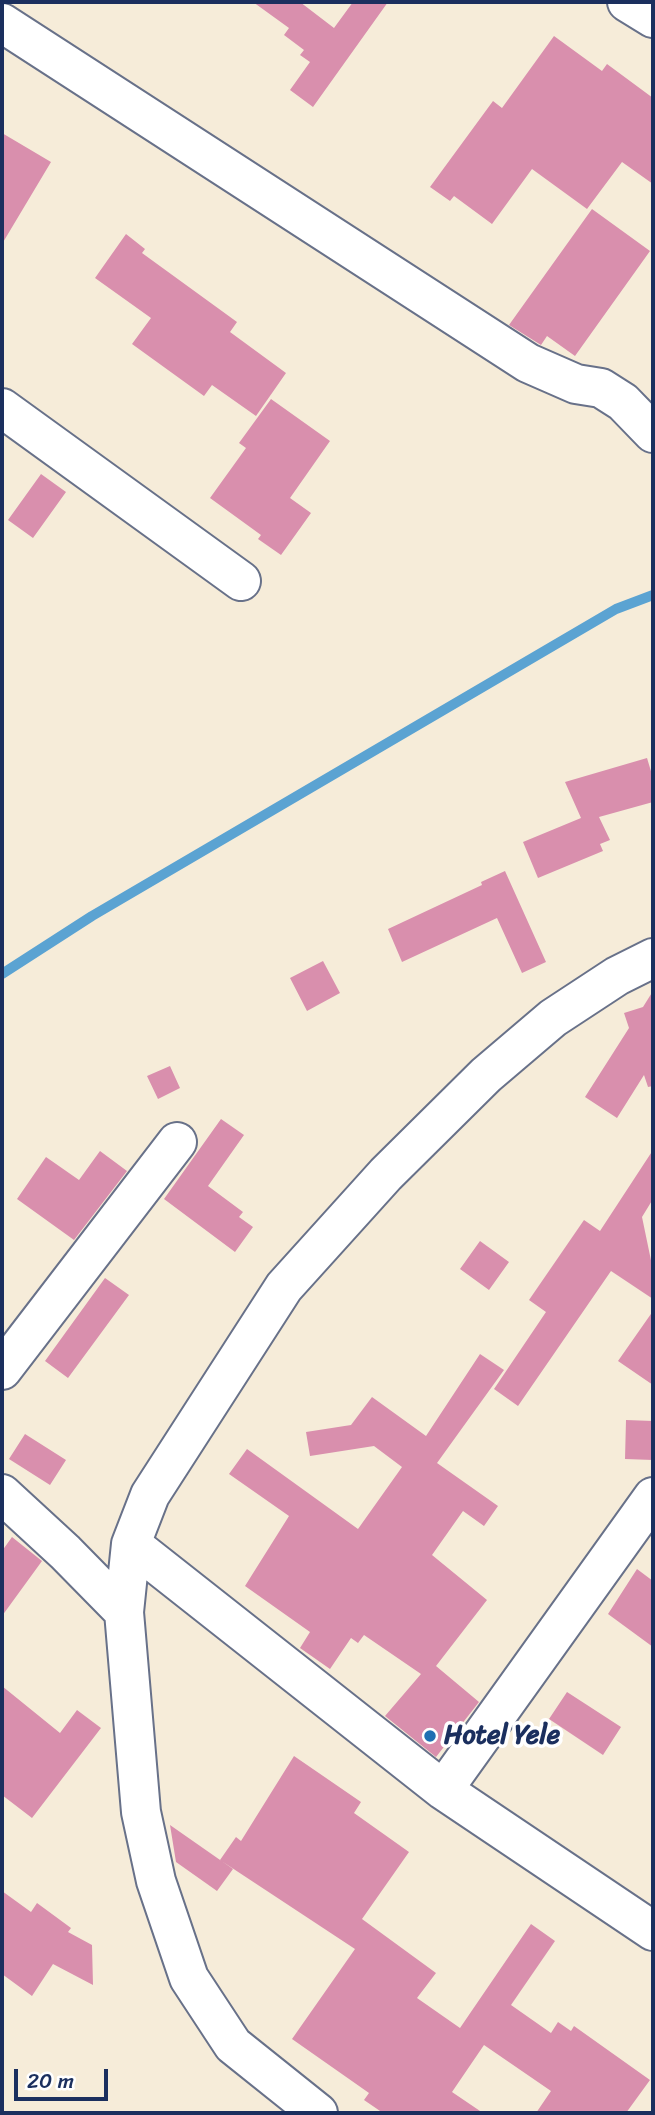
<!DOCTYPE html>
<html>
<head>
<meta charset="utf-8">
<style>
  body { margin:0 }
  #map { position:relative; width:655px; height:2115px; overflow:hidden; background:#f6ecd9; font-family:Sriracha,sans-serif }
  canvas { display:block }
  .frame { position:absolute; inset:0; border:4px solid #1b2f5e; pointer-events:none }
  .scale { position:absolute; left:14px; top:2069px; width:94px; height:32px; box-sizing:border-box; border:4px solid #1b2f5e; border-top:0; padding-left:9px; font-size:21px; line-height:24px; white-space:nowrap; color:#1b2f5e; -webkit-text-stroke:5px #fff; paint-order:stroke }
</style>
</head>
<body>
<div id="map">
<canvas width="655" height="2115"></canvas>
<div class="frame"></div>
<div class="scale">20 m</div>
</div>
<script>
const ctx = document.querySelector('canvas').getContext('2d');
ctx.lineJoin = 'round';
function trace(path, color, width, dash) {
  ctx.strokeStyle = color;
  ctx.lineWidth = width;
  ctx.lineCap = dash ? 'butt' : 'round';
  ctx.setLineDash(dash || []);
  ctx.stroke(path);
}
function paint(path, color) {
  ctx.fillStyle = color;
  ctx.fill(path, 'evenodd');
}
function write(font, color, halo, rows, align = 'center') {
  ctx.font = font + ' Sriracha,sans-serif';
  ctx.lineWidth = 7;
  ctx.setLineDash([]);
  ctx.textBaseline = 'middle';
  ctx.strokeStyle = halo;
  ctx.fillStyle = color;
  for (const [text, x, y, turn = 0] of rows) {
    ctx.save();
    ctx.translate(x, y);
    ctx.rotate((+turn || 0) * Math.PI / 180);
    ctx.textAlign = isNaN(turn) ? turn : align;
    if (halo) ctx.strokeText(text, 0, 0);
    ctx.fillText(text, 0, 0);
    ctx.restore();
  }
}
trace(new Path2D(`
  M2,974L92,916L616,609L653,595`), '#5ba3d2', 10);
paint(new Path2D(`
  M253,2H300L334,28L353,2H388L313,107L290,90L310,62L300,55L304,50L284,35L289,28Z
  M554,36L602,71L607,64L653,98V184L622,162L587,209L532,169L492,224L454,196L450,201L430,187L493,101L502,108Z
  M2,133L51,162L2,244Z
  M592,209L650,251L575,356L547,336L541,345L509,325Z
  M126,234L145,249L142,253L237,322L230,332L286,373L256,416L212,385L204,396L132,344L151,318L95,278Z
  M271,399L330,441L290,498L311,513L281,555L258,539L261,535L210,498L246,448L239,443Z
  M41,474L66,492L33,538L8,520Z
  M647,758L653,778V802L599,817L610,840L600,844L603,851L538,878L523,842L581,818L565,782Z
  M505,871L546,962L522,973L497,918L402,962L388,929L482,885L481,882Z
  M323,961L340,993L307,1011L290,978Z
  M653,991V1086L648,1087L644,1075L617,1118L585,1097L629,1028L624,1013L643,1007Z
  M170,1066L180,1088L158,1099L147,1076Z
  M221,1119L244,1135L208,1186L243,1212L239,1217L253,1227L235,1252L164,1199Z
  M653,1150V1199L642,1217L653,1270V1299L611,1271L518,1406L494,1389L546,1312L529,1300L584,1220L600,1231Z
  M100,1151L127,1171L74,1240L17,1199L46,1157L79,1180Z
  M480,1241L509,1262L489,1290L460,1269Z
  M105,1278L129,1295L68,1378L45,1361Z
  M653,1311V1385L618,1361Z
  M480,1354L504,1370L437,1463L498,1506L484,1526L463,1511L432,1555L487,1600L436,1666L479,1702L436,1757L385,1716L421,1674L364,1635L358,1643L351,1638L330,1669L300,1648L310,1632L245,1586L289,1516L229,1474L247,1449L358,1529L402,1467L374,1446L310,1456L306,1432L351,1425L372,1397L426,1436Z
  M626,1420L653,1421V1460L625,1459Z
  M25,1434L66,1460L50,1485L9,1459Z
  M12,1537L42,1561L2,1616V1551Z
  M637,1569L653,1581V1647L608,1614Z
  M2,1686L60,1733L77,1710L101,1728L32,1818L2,1795Z
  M567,1692L621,1727L603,1755L549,1719Z
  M294,1756L361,1802L354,1813L409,1852L362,1919L436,1973L417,1998L460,2028L531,1924L555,1941L511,2005L551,2033L558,2022L571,2031L574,2026L650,2080L626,2113H536L551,2091L484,2045L452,2092L483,2113H383L364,2100L369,2093L292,2039L355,1949L220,1860L236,1837L241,1841Z
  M170,1825L233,1869L217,1891L176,1862Z
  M2,1891L31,1912L37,1903L71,1928L68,1932L92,1945L93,1985L53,1964L32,1996L2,1974Z`), '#d98fad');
const minor = new Path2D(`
  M627,2L653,18
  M2,23L528,363L576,384L601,388L623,402L653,433
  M2,408L241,581
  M2,1370L177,1142
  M2,1494L65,1552L124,1612
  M131,1544L443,1790L653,1931
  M443,1790L653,1497
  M318,2113L233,2045L189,1978L156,1881L141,1812L124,1612L131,1544L150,1495L284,1287L386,1174L486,1075L553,1018L617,976L653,958`);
trace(minor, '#687189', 42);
trace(minor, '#fff', 38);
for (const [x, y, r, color] of [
  [430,1736,7,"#1f6fb2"]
]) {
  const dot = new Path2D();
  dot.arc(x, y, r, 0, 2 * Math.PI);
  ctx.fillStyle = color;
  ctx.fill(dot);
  trace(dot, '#fff', 2.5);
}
write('bold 26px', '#1b2f5e', '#fff', [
  ["Hotel Yele",444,1736]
], 'left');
</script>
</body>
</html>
